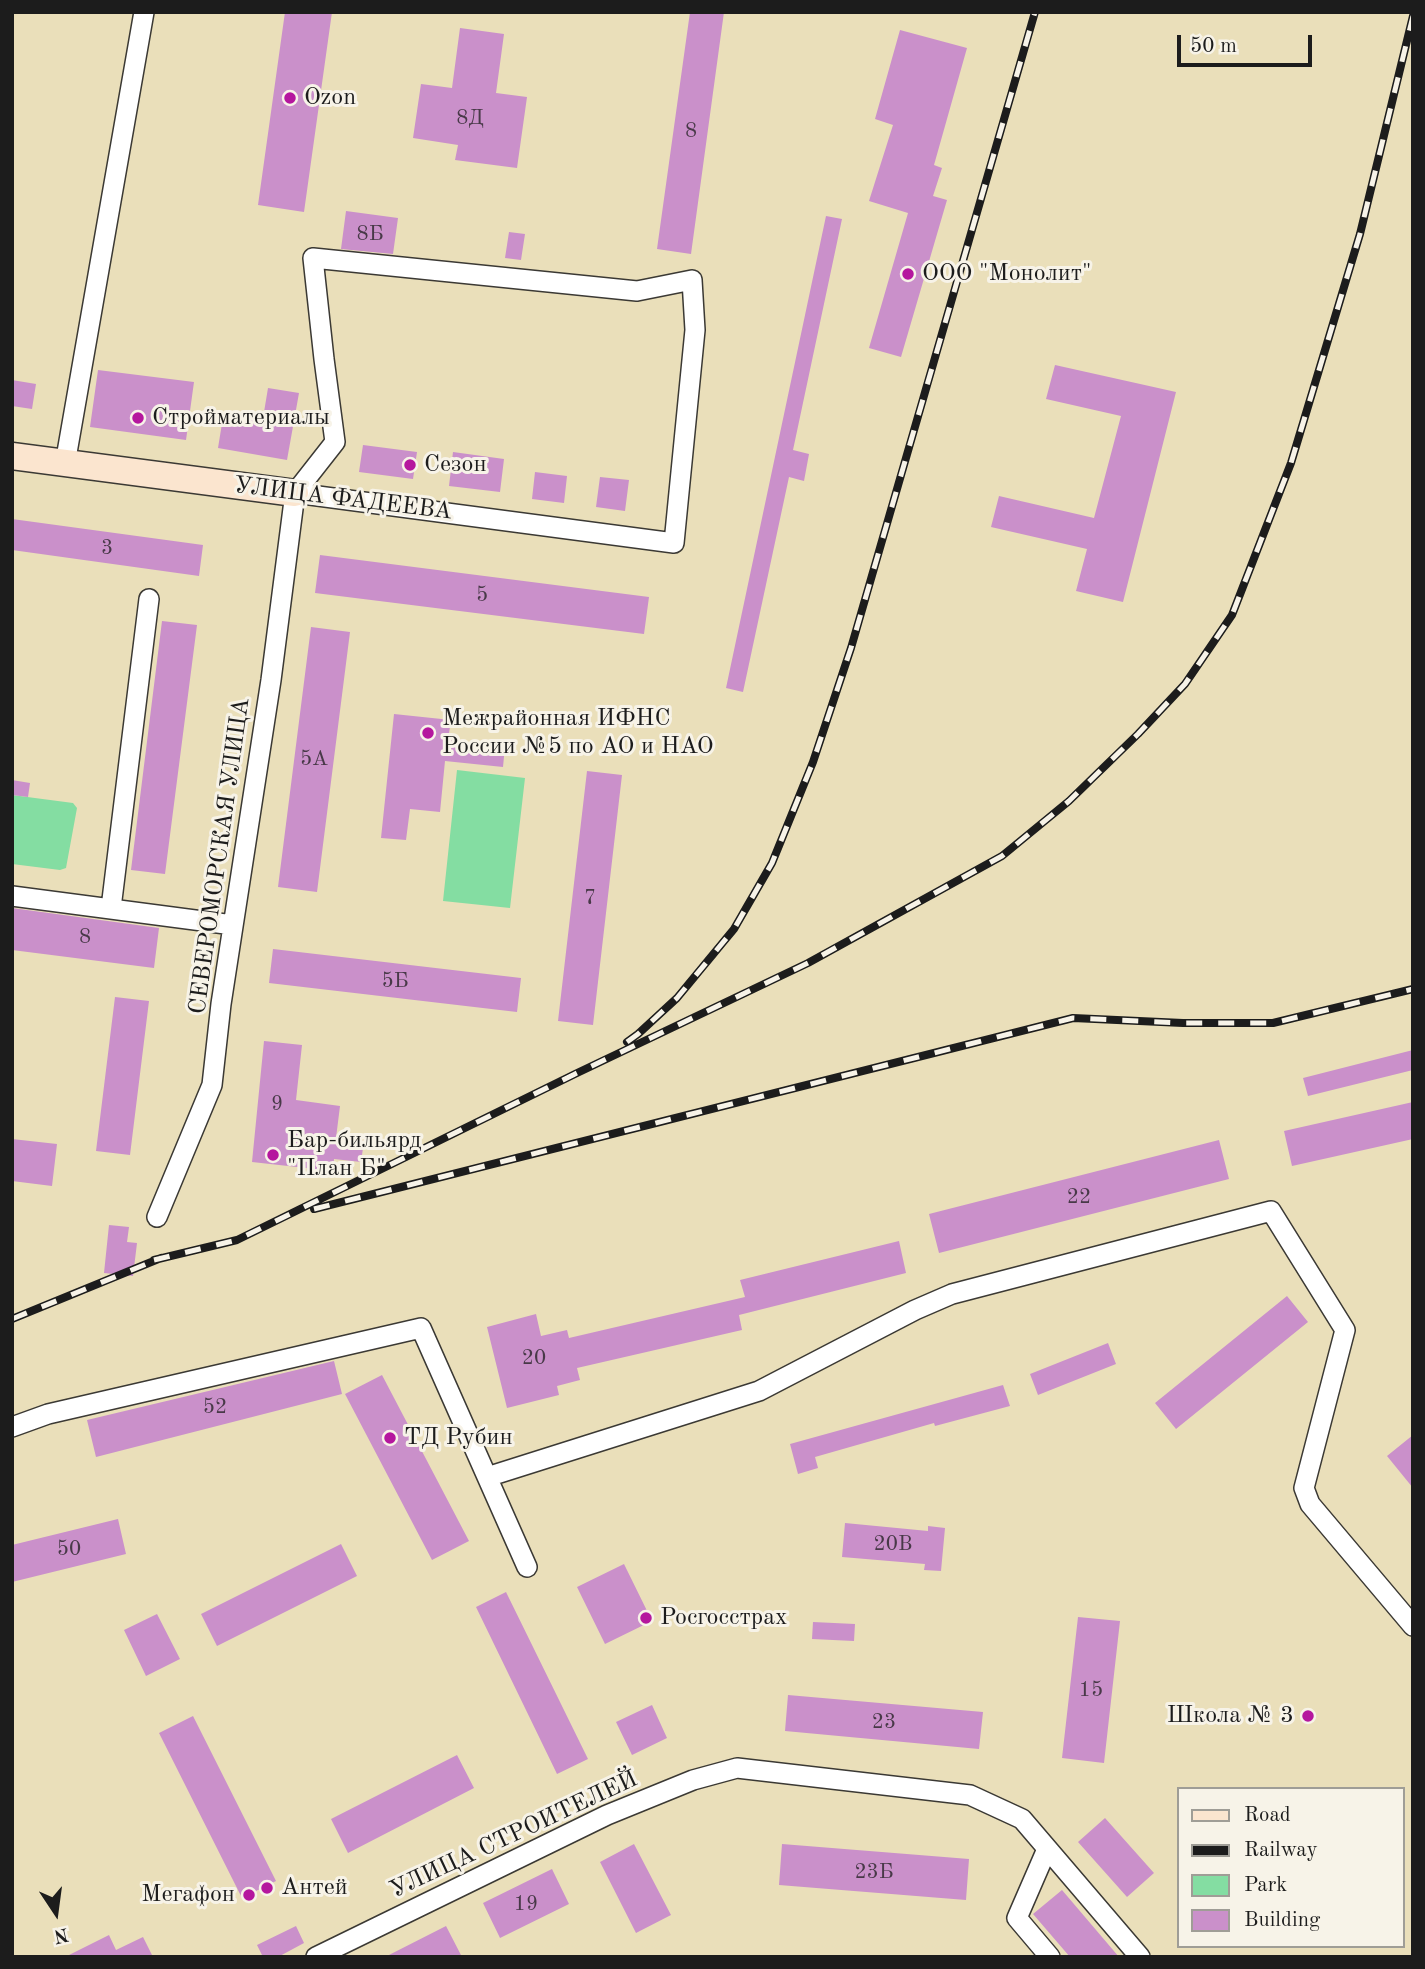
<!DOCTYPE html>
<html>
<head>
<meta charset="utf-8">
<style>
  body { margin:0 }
  #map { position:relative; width:1425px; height:1969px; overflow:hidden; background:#eadfba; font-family:"Old Standard TT",serif }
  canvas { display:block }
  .frame { position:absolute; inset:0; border:14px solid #1c1c1c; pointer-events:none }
  .legend { position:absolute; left:1177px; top:1787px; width:228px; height:161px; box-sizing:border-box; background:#f7f3e8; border:2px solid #9f9d96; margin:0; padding:9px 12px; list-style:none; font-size:21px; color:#1c1c1c }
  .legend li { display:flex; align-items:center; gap:14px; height:35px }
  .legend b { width:35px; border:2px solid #9f9d96 }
  .north { position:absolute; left:21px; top:1878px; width:70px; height:70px; -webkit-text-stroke:5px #f7f3e8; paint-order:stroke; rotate:167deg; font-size:19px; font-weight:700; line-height:28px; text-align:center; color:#1c1c1c }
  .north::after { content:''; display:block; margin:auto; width:24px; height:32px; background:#1c1c1c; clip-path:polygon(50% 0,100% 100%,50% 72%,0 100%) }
  .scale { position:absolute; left:1177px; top:35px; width:135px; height:32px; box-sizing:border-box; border:4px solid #1c1c1c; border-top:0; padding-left:9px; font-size:21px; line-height:24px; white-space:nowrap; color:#1c1c1c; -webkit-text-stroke:5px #f7f3e8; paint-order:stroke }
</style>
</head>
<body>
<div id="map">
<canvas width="1425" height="1969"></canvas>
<div class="frame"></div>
<ul class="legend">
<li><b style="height:9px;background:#fbe5cf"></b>Road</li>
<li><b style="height:9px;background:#1c1c1c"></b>Railway</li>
<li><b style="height:19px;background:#84dda2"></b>Park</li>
<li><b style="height:19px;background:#ca90ca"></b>Building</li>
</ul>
<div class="north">N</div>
<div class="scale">50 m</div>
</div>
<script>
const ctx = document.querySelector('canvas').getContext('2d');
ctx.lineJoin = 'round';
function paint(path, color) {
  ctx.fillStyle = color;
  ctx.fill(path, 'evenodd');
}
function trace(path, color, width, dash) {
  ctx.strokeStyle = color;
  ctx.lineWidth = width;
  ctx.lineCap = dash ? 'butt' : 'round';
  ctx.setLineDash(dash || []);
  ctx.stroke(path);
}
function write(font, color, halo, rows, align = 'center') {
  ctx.font = font + ' "Old Standard TT",serif';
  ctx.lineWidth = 6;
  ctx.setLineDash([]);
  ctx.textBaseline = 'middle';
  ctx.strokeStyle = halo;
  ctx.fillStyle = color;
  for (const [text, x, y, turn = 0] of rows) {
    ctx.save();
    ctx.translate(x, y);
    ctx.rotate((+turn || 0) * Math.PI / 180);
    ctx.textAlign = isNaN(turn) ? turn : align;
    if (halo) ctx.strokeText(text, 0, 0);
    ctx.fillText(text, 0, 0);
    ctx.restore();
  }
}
paint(new Path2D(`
  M457,770L525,778L510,908L443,901Z
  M12,795L73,803L77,808L66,868L60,870L12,864Z`), '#84dda2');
paint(new Path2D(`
  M285,12H332L304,212L258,205Z
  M690,12H724L691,254L657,249Z
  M460,28L504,34L496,93L527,97L517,168L455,160L458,145L413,138L421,84L452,88Z
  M900,30L967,48L934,165L942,168L933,196L947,200L901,357L869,348L908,213L869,201L893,125L875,119Z
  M346,211L398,218L393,254L341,249Z
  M826,216L842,219L793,450L809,454L804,481L789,477L743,692L726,688Z
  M509,232L525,234L521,260L505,258Z
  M1055,365L1176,392L1123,602L1076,591L1087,549L991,527L999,496L1094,518L1121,416L1046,399Z
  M98,370L194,382L186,440L90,427Z
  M12,380L36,384L32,409L12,406Z
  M268,388L299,393L287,460L218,448L224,411L263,418Z
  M363,445L417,452L413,479L359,472Z
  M453,452L504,459L500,492L449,486Z
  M535,472L567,476L564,503L532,499Z
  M600,477L629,480L625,511L596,507Z
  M12,519L203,545L199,576L12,550Z
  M320,555L649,597L644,634L315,593Z
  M162,621L197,625L165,874L131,870Z
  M311,627L350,632L317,892L278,887Z
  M394,714L451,720L448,740L505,746L503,767L445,761L440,812L410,809L406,840L381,838Z
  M587,771L622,775L593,1025L558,1021Z
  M12,780L30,783L28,797L12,795Z
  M12,908L159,928L154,968L12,950Z
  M273,949L521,978L517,1012L269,983Z
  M115,997L149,1001L130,1155L96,1151Z
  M264,1041L302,1045L296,1100L340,1106L336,1138L364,1141L361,1162L334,1159L333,1171L252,1162Z
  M1413,1050V1070L1308,1096L1303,1078Z
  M1413,1102V1139L1292,1166L1284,1131Z
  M12,1139L57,1144L52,1186L12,1181Z
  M1219,1140L1229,1179L939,1253L929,1214Z
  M109,1225L129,1227L127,1242L137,1243L133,1276L104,1273Z
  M899,1241L906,1273L739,1315L742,1330L577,1368L580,1380L557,1386L559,1395L507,1408L487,1327L536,1314L541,1336L567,1330L569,1338L745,1297L740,1280Z
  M1287,1296L1308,1322L1176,1429L1155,1403Z
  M1108,1343L1116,1364L1038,1395L1030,1374Z
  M334,1361L342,1394L96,1457L87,1420Z
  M382,1375L469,1541L432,1560L345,1394Z
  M1003,1385L1010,1406L935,1426L934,1423L815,1457L818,1468L798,1474L790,1444Z
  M1413,1435V1488L1387,1456Z
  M118,1519L126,1554L12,1582V1545Z
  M845,1523L928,1531V1526L945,1528L941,1571L924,1570L925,1564L842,1557Z
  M341,1544L357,1576L217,1646L201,1614Z
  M624,1564L652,1621L605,1644L577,1587Z
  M506,1592L588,1759L557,1774L476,1607Z
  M157,1614L180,1659L146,1676L124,1630Z
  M1078,1617L1120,1621L1104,1763L1062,1758Z
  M813,1622L855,1624L854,1641L812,1639Z
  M788,1695L983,1712L979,1749L785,1731Z
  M652,1705L667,1738L632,1755L616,1722Z
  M193,1716L276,1881L242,1898L159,1733Z
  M457,1755L474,1788L348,1853L331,1819Z
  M1105,1818L1154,1873L1127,1897L1078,1842Z
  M634,1844L671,1915L636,1933L600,1862Z
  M782,1844L969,1859L966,1900L779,1885Z
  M552,1869L569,1904L500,1938L483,1903Z
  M1062,1890L1119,1957H1070L1033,1914Z
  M296,1926L304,1943L278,1957H263L257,1945Z
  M446,1926L462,1957H385Z
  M109,1935L116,1950L143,1937L153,1957H65Z`), '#ca90ca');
const street = new Path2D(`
  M313,258L637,291L692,280L695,330L674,543L295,493L335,442L324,359Z
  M65,464L144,12
  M12,896L233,925
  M111,908L149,599
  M157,1217L212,1085L221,1004L271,680L295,493
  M12,1427L48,1414L421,1328L527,1567
  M487,1477L759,1391L915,1310L952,1294L1271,1211L1345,1330L1304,1488L1310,1504L1413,1626
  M1047,1849L1017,1918L1050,1957
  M316,1957L607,1815L693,1780L737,1768L970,1795L1022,1819L1140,1957`);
const secondary = new Path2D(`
  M12,456L295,493`);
trace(street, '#3b3934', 22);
trace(secondary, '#3b3934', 29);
trace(street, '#fff', 19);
trace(secondary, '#fbe5cf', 26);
const rail = new Path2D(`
  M627,1042L638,1034L677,998L734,929L772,863L813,762L851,648L1035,12
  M314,1209L1073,1018L1183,1023H1273L1413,989
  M154,1260L237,1240L575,1074L808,963L1002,856L1069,801L1138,734L1185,684L1232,615L1291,463L1360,234L1413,16
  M12,1319L161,1258`);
trace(rail, '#1c1c1c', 8);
trace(rail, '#f7f3e8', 5, [16]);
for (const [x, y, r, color] of [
  [290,98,7,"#b5179e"],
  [908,274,7,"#b5179e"],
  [138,418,7,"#b5179e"],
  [410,465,7,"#b5179e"],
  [428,733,7,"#b5179e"],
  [273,1155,7,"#b5179e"],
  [390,1438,7,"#b5179e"],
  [646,1618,7,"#b5179e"],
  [1308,1716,7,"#b5179e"],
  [267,1888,7,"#b5179e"],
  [249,1895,7,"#b5179e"]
]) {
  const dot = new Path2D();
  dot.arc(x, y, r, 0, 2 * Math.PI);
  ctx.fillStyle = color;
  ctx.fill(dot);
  trace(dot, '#f7f3e8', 2.5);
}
write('21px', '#483948', null, [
  ["8Д",470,118],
  ["8",691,131],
  ["8Б",370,234],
  ["3",107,548],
  ["5",482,595],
  ["5А",314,759],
  ["7",590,898],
  ["8",85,937],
  ["5Б",395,981],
  ["9",277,1104],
  ["22",1079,1197],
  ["20",534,1358],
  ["52",215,1407],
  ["20В",893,1544],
  ["50",69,1549],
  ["15",1091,1690],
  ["23",884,1722],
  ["23Б",874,1872],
  ["19",526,1904]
]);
write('24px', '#1c1c1c', '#f7f3e8', [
  ["Ozon",304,98],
  ["ООО \"Монолит\"",922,274],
  ["Стройматериалы",152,418],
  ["Сезон",424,465],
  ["Межрайонная ИФНС",442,719],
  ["России №5 по АО и НАО",442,747],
  ["Бар-бильярд",287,1141],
  ["\"План Б\"",287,1169],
  ["ТД Рубин",404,1438],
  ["Росгосстрах",660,1618],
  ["Школа № 3",1294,1716,"right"],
  ["Антей",281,1888],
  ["Мегафон",235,1895,"right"]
], 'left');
write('24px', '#1c1c1c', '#f7f3e8', [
  ["УЛИЦА ФАДЕЕВА",343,499,7],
  ["СЕВЕРОМОРСКАЯ УЛИЦА",220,856,-82],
  ["УЛИЦА СТРОИТЕЛЕЙ",514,1835,-25]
]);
</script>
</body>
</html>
